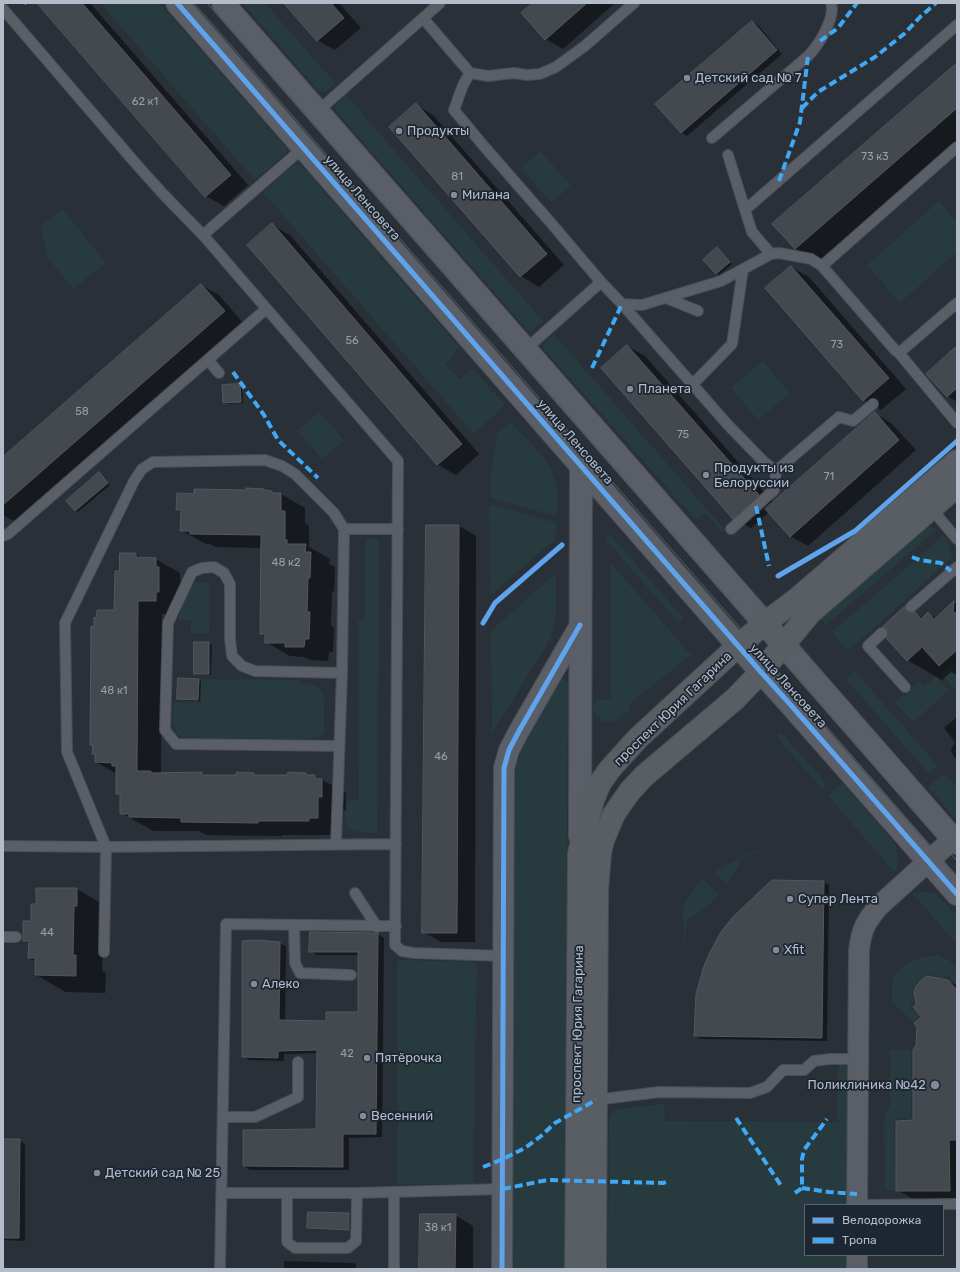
<!DOCTYPE html>
<html>
<head>
<meta charset="utf-8">
<style>
  body { margin:0 }
  #map { position:relative; width:960px; height:1272px; overflow:hidden; background:#2a3038; font-family:Rubik,sans-serif }
  canvas { display:block }
  .frame { position:absolute; inset:0; border:4px solid #b4bcc9; pointer-events:none }
  .legend { position:absolute; left:804px; top:1204px; width:140px; height:52px; box-sizing:border-box; background:#1d2633; border:1px solid #59626f; margin:0; padding:5px 7px; list-style:none; font-size:12px; color:#b4bcc9 }
  .legend li { display:flex; align-items:center; gap:8px; height:20px }
  .legend b { width:20px; border:1px solid #59626f }
</style>
</head>
<body>
<div id="map">
<canvas width="960" height="1272"></canvas>
<div class="frame"></div>
<ul class="legend">
<li><b style="height:5px;background:#60a3ed"></b>Велодорожка</li>
<li><b style="height:5px;background:#3fa9f5"></b>Тропа</li>
</ul>
</div>
<script>
const ctx = document.querySelector('canvas').getContext('2d');
ctx.lineJoin = 'round';
function paint(path, color) {
  ctx.fillStyle = color;
  ctx.fill(path, 'evenodd');
}
function trace(path, color, width, dash) {
  ctx.strokeStyle = color;
  ctx.lineWidth = width;
  ctx.lineCap = dash ? 'butt' : 'round';
  ctx.setLineDash(dash || []);
  ctx.stroke(path);
}
function write(font, color, halo, rows, align = 'center') {
  ctx.font = font + ' Rubik,sans-serif';
  ctx.lineWidth = 3.5;
  ctx.setLineDash([]);
  ctx.textBaseline = 'middle';
  ctx.strokeStyle = halo;
  ctx.fillStyle = color;
  for (const [text, x, y, turn = 0] of rows) {
    ctx.save();
    ctx.translate(x, y);
    ctx.rotate((+turn || 0) * Math.PI / 180);
    ctx.textAlign = isNaN(turn) ? turn : align;
    if (halo) ctx.strokeText(text, 0, 0);
    ctx.fillText(text, 0, 0);
    ctx.restore();
  }
}
paint(new Path2D(`
  M100,3H159L287,149L285,154L255,180Z
  M242,3H265L335,83L326,91L320,92Z
  M346,95L543,321L530,333L335,110L337,103Z
  M540,151L571,185L552,203L521,168Z
  M300,164L459,347L454,352L455,354L445,364L460,379L473,369L505,405L474,434L263,192L294,165Z
  M939,201L957,222V252L900,303L867,265Z
  M63,209L106,263L73,289L47,257L41,226Z
  M554,334L726,531L723,533L705,513L696,520L543,348L545,342Z
  M763,361L790,393L758,420L731,388Z
  M319,412L344,440L322,459L297,431Z
  M511,422C523,436 551,461 555,479C558,490 557,504 557,516L490,498V483L497,434Z
  M495,506L557,523L556,538L490,596L489,507Z
  M925,527L937,529L826,625L820,618Z
  M610,534L684,619L679,623L605,539Z
  M944,535C949,542 951,549 952,558L848,651L832,632Z
  M366,539H379L377,833C348,832 344,831 344,801L359,800L358,621L365,619Z
  M611,563L691,655L629,704L631,708C626,712 622,717 616,720C604,727 592,716 593,704L599,700L610,699Z
  M556,573V617L550,639L492,734L491,631Z
  M193,582L210,583L209,633H191V620H178L179,614Z
  M951,665H957V684L953,688L941,674Z
  M855,671L938,766L929,774L846,679Z
  M936,676L949,691L913,722L895,703L919,682L924,687Z
  M564,678L568,682V686L564,1269H512L515,771L523,745L558,682Z
  M201,679L300,680L301,684C321,685 324,688 324,708C324,717 324,725 324,734L319,736L309,739L184,738C169,729 173,719 173,702L201,703Z
  M781,732L827,784L822,789L776,736Z
  M944,773L957,788V821L928,787Z
  M843,782L895,844C899,854 899,863 895,873L828,796Z
  M761,850V851L742,859L727,885L714,872L741,857Z
  M703,879L719,895L703,910L686,921L685,942H684L683,908L685,902L695,888Z
  M917,892C939,890 944,901 957,916V944L912,893Z
  M937,955L949,960L957,969V986L947,975L941,979L937,976L926,974C915,982 911,987 914,1001L910,1006L919,1016L913,1022L892,1001C892,994 891,983 894,977C902,961 922,957 937,955Z
  M398,960L477,962L473,1184H398Z
  M890,1050H911V1118H894L895,1190H885L884,1116L890,1105Z
  M838,1064H853L851,1205H805V1255H850V1269H608L609,1118L613,1112L618,1109L664,1104L665,1121L838,1122Z`), '#273a3e');
paint(new Path2D(`
  M38,3H90L248,185L224,206L206,196Z
  M286,3H339L361,28L335,50L317,40Z
  M534,3H615L563,49L545,39Z
  M752,22L758,25L782,54L687,136L681,132Z
  M957,64V143L820,263L796,249L774,224Z
  M416,105L433,115L564,265L539,287L521,276L391,127Z
  M272,225L290,235L479,454L456,475L438,465L248,246Z
  M718,248L732,264L719,275L716,274Z
  M791,267L809,277L906,389L881,410L864,400Z
  M201,285L219,295L242,322L14,521L3,515V459Z
  M627,346L645,356L774,503L875,413L892,424L916,450L808,546L790,536L769,512L751,528L733,518Z
  M957,348V402L947,396Z
  M239,385L242,386L243,403L227,404L224,403Z
  M99,474L110,485L78,512L76,511L68,501Z
  M263,490L276,494H281L305,508V523L309,526V547L330,559L329,564L335,567L334,592L332,591L331,626L334,627L333,652H329L328,661L310,660L304,657L290,656L266,642V636L261,633L262,548L215,547L210,544H206L181,530L182,512L177,510L195,495Z
  M459,526L476,536L475,942H441L423,932Z
  M136,554L143,558L156,559L180,573V580L183,582V606H180V614H162L161,774L202,773L207,776H237V773L254,774L258,776H288L306,774L310,776H315L346,793V811H342V831H333V835H282V836L206,835L199,831H154L121,813V796L117,793V774L96,762V755L93,753L94,746L91,745L95,628L115,611L120,572Z
  M954,603L957,604V675L951,672L942,680L907,660L905,607L923,618L928,613L936,618Z
  M195,643H209L212,645L211,675H197L195,674Z
  M198,680L201,681L200,701L181,700L178,698Z
  M957,717V759L954,757L951,750L955,742L944,728Z
  M824,882L829,885L827,1041L701,1039L695,1036Z
  M77,889L107,907L104,923L102,971L106,973L105,993L66,992L36,975V962L29,958L30,943L24,940L32,922L37,905Z
  M378,934L384,938L382,1137L349,1138V1170H250L244,1166L317,1130L318,1053L284,1054V1061L249,1060L243,1056L279,943L286,946L285,1021L327,1022L359,1013V955H317L310,951Z
  M948,981L957,986V1200H915L897,1190L914,1121L917,1046L923,1017Z
  M3,1140H19L25,1144V1241L3,1240Z
  M349,1214L352,1216L351,1230L311,1229L308,1228Z
  M455,1215L473,1226V1269H420Z
  M284,1261L353,1263L356,1264V1269H284Z
  M923,1268H957V1269H923Z`), '#0007');
const building = new Path2D(`
  M37,3H82L231,175L205,197Z
  M284,3H331L344,18L317,41Z
  M533,3H587L545,40L521,13Z
  M752,21L777,50L681,133L655,104Z
  M957,63V108L795,249L772,224Z
  M416,103L547,254L520,277L389,127Z
  M272,223L462,444L437,465L247,245Z
  M717,247L730,262L716,274L703,260Z
  M791,266L889,378L863,401L765,288Z
  M201,284L225,311L3,505V457Z
  M627,345L759,495L733,519L601,368Z
  M957,346V388L947,397L926,374Z
  M240,384L241,402L223,403L222,385Z
  M875,412L899,440L790,537L765,509Z
  M99,472L108,483L75,511L66,501Z
  M246,488L264,489V490L272,491V493H281V511H285V540H287V544H306L305,552H311L310,578H308L307,612H310L309,639H305L304,647H285V643H265V634H260L261,535L190,534V531H180L181,510H176L177,493L194,494V489L246,490Z
  M426,525H459L457,933H422Z
  M120,553H136V557L156,558V567H159V592H156V601H138L137,771H151V773L202,772V775H236V772L254,773V775H287L288,772L306,773V775H315V778L322,779V797H318V818H309V821H258V823L181,822V818L129,817V814H120V794H116V766H112V763L95,762V754H92L93,745H90L91,626L94,627V617L96,618L97,610H114L115,571H119Z
  M954,601L953,613H957V650L939,666L922,647L907,661L886,638L888,635V631L886,628L882,627L905,606L906,612L912,613L915,612L921,619L928,612L934,619Z
  M194,642H209V674H194Z
  M178,678L199,679L198,700L177,699Z
  M772,880L824,881L822,1038L694,1036L696,994L704,966L710,952L721,932L732,918Z
  M36,888H77V906H74L73,955H76V976L35,975V958H28L29,941H23V921H31V904H36Z
  M310,932L378,933L376,1134H343V1167L243,1166V1130L316,1129L317,1050L278,1051V1058L242,1057V941L257,940L280,942L279,1020L326,1021V1012H358V952H309Z
  M927,976L948,980L957,990V1140H949L950,1191H896V1121L913,1120V1050L916,1045L917,1027L914,1023L921,1017L913,1007L916,1004L914,992L916,986L921,980Z
  M3,1139H20L19,1238H3Z
  M308,1212L349,1213V1230L307,1228Z
  M420,1214H456L455,1269H419Z`);
paint(building, '#444950');
trace(building, '#52575f', 1);
const service = new Path2D(`
  M3,9L137,165L164,195L203,235L398,461L395,945L402,951L414,953L504,956
  M423,18L470,73L463,85L454,110L482,144L551,223L601,282L622,304
  M470,73L488,76L514,73L527,75L540,74L556,67L586,45L634,3
  M318,111L440,3
  M712,138L808,56C818,46 836,18 831,3
  M728,155L745,210
  M203,235L303,148
  M771,254L752,232L745,210L957,25
  M822,266L957,147
  M666,298L698,311
  M526,349L601,282
  M899,353L957,303
  M208,360L219,373
  M693,384L732,344L743,269
  M873,404L853,421L839,417L776,471L764,462L728,425L622,304L642,305L721,281L771,254L779,253L811,259L822,266L895,350L899,353L957,423
  M929,506L957,539
  M731,529L774,490L776,471
  M3,536L8,534L266,309
  M911,607L957,567
  M882,633L868,646L905,687
  M339,746L176,744L165,730L168,623L192,572L202,568L214,567L224,573L230,584V639L232,656L242,666L255,671L342,673
  M336,844L342,673L344,529H398
  M3,846L106,847L396,844
  M355,893L377,927
  M294,925L295,963L300,973L351,975
  M3,937H16
  M104,952L106,847L67,752L65,623L134,481L142,469L153,462L265,460L282,466L295,474L334,513L344,529
  M595,1100L659,1092L750,1093L767,1087L783,1070H804L814,1061L830,1059H858
  M223,1117H255L298,1097V1062
  M222,1193H357L503,1189
  M287,1193V1242L295,1248H348L356,1241L357,1193
  M857,1205L957,1204
  M220,1269L226,924L396,926
  M394,1269V1192`);
const minor = new Path2D(`
  M857,1205L859,951C861,930 866,921 879,906L953,839
  M502,1269L504,768L509,750L519,731L580,625
  M857,1269V1255`);
const tertiary = new Path2D(`
  M177,3L761,672L789,703L957,894
  M223,3L957,843
  M580,836L581,465`);
const secondary = new Path2D(`
  M576,1269L579,853L593,800L600,783L610,769L638,738L738,646L765,623L798,598L957,461
  M595,1269L597,890L600,853L603,840L614,814L630,791L644,776L735,699L761,672L810,613L957,486`);
trace(service, '#484c53', 12);
trace(minor, '#484c53', 22);
trace(tertiary, '#484c53', 24);
trace(secondary, '#484c53', 24);
trace(service, '#5a5e66', 10);
trace(minor, '#5a5e66', 20);
trace(tertiary, '#5a5e66', 22);
trace(secondary, '#595d64', 22);
trace(new Path2D(`
  M194,3L957,876
  M207,3L957,861`), '#595d64', 1);
trace(new Path2D(`
  M25,3H26
  M820,41L838,28L857,3
  M802,108L818,92L875,57L904,34L920,17L936,3
  M779,181L800,122L808,56
  M592,368L622,304
  M233,372L264,415L278,440L318,478
  M756,506L769,566
  M912,557L920,560L941,563L951,571
  M736,1118L782,1187
  M483,1167L503,1159L525,1148L541,1136L555,1123L596,1100
  M802,1188L829,1192L857,1194
  M503,1189L547,1180L663,1183L666,1182
  M795,1193L802,1188V1159L804,1150L827,1119`), '#3fa9f5', 4, [8, 4]);
trace(new Path2D(`
  M177,3L761,672L789,703L957,894
  M778,576L855,531L957,441
  M483,623L495,603L562,545
  M502,1269L504,768L509,750L519,731L580,625`), '#60a3ed', 5);
for (const [x, y, r, color] of [
  [687,78,4,"#848b96"],
  [399,131,4,"#848b96"],
  [454,195,4,"#848b96"],
  [630,389,4,"#848b96"],
  [706,475,4,"#848b96"],
  [790,899,4,"#848b96"],
  [776,950,4,"#848b96"],
  [254,984,4,"#848b96"],
  [367,1058,4,"#848b96"],
  [935,1085,5,"#848b96"],
  [363,1116,4,"#848b96"],
  [97,1173,4,"#848b96"]
]) {
  const dot = new Path2D();
  dot.arc(x, y, r, 0, 2 * Math.PI);
  ctx.fillStyle = color;
  ctx.fill(dot);
  trace(dot, '#1d2633', 1.5);
}
write('11px', '#989fab', null, [
  ["62 к1",145,102],
  ["73 к3",875,157],
  ["81",457,177],
  ["56",352,341],
  ["73",837,345],
  ["58",82,412],
  ["75",683,435],
  ["71",829,477],
  ["48 к2",286,563],
  ["48 к1",114,691],
  ["46",441,757],
  ["44",47,933],
  ["42",347,1054],
  ["38 к1",438,1228]
]);
write('13px', '#b4bcc9', '#1d2633', [
  ["Детский сад № 7",695,78],
  ["Продукты",407,131],
  ["Милана",462,195],
  ["Планета",638,389],
  ["Продукты из",714,468],
  ["Белоруссии",714,483],
  ["Супер Лента",798,899],
  ["Xfit",784,950],
  ["Алеко",262,984],
  ["Пятёрочка",375,1058],
  ["Поликлиника №42",926,1085,"right"],
  ["Весенний",371,1116],
  ["Детский сад № 25",105,1173]
], 'left');
write('13px', '#b4bcc9', '#1d2633', [
  ["улица Ленсовета",362,198,49],
  ["улица Ленсовета",575,442,49],
  ["улица Ленсовета",788,686,48],
  ["проспект Юрия Гагарина",673,709,-44],
  ["проспект Юрия Гагарина",578,1024,-89]
]);
</script>
</body>
</html>
